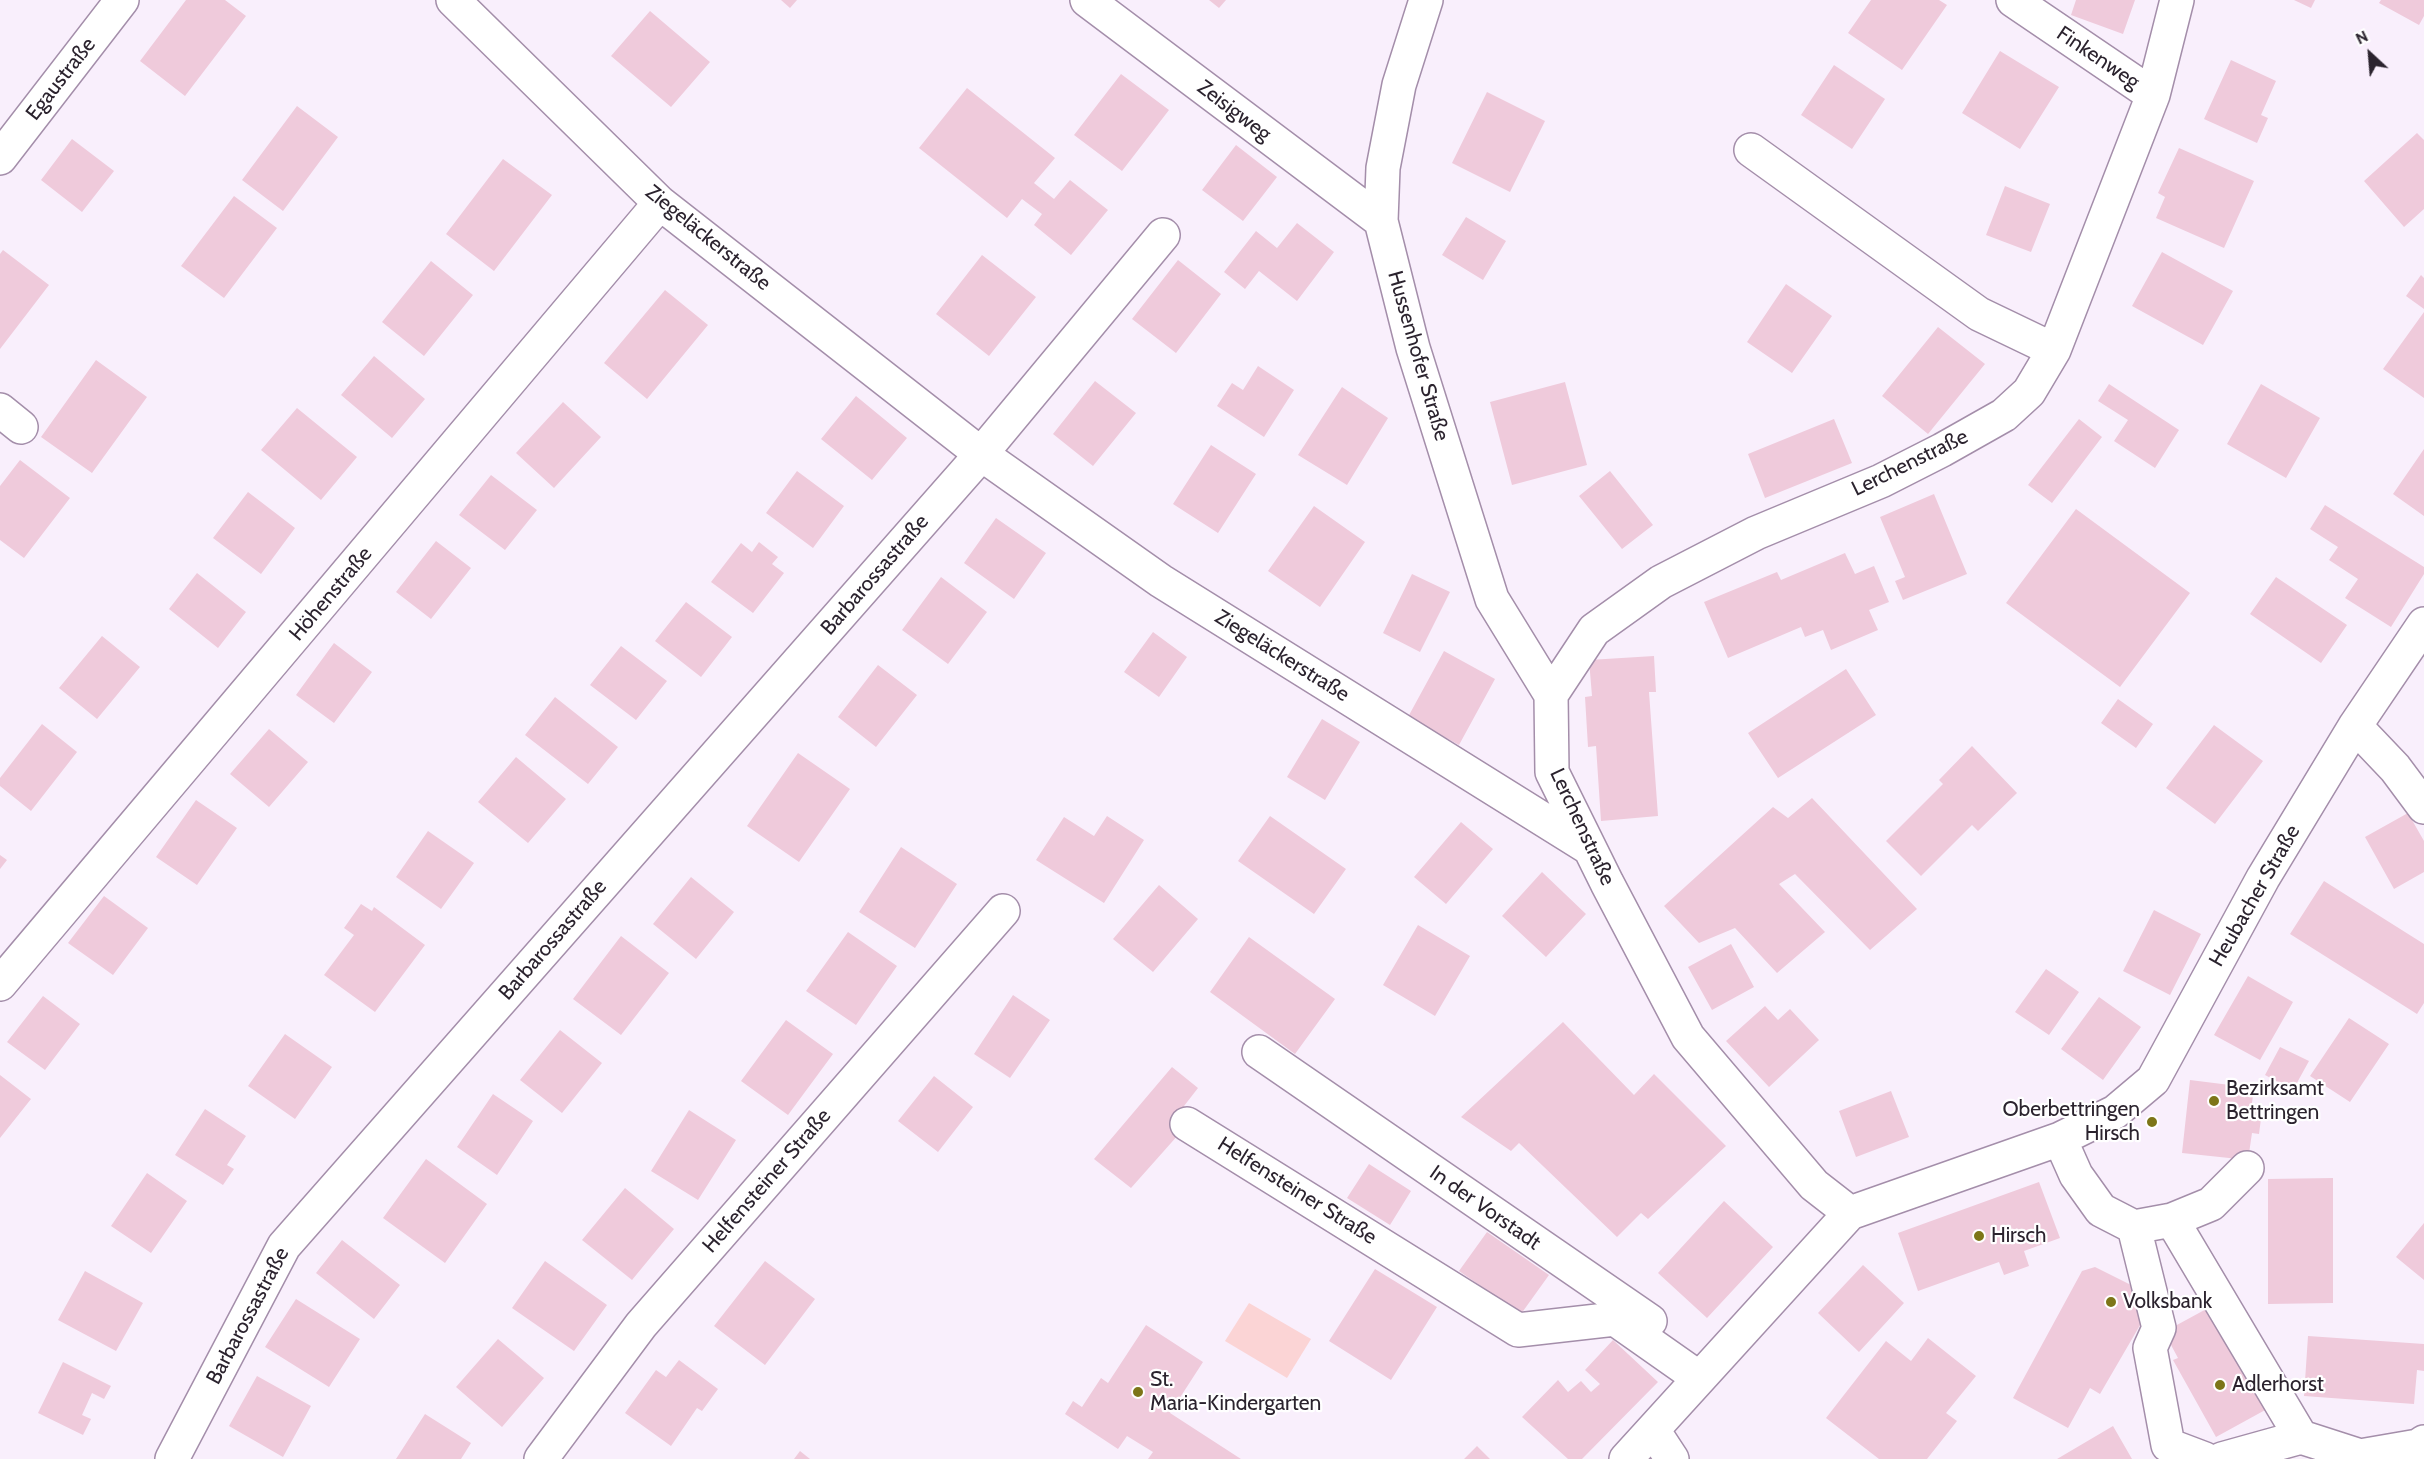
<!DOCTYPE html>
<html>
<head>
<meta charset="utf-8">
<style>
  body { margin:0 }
  #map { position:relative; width:2424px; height:1459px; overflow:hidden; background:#f9effc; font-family:Cabin,sans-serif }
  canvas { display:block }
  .north { position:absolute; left:2340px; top:24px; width:60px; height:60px; -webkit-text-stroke:4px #fff; paint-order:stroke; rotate:334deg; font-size:16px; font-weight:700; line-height:24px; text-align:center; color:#2b232e }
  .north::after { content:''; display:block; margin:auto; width:21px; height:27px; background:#2b232e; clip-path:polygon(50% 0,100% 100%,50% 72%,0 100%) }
</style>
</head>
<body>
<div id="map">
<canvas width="2424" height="1459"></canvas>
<div class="north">N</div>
</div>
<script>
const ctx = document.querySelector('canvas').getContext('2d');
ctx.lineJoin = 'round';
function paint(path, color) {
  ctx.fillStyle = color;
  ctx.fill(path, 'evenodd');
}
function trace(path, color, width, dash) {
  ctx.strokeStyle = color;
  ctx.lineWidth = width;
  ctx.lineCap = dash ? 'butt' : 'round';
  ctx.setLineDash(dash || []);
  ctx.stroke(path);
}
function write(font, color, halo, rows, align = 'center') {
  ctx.font = font + ' Cabin,sans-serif';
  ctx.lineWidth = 4.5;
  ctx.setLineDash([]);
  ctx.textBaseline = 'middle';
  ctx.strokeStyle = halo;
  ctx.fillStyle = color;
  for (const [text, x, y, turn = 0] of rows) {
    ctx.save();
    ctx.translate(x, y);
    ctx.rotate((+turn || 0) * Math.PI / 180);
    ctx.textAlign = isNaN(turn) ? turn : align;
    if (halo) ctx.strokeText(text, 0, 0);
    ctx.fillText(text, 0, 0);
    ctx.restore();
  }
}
paint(new Path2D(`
  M1249,1303L1311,1339L1287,1378L1225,1341Z`), '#fbd4d5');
paint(new Path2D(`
  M186,0H225L246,16L185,96L140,61Z
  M781,0H797L790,8Z
  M1209,0H1226L1219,8Z
  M1871,0H1939L1947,5L1902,70L1848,33Z
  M2076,0H2135L2123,34L2071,15Z
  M2294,0H2315L2311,8Z
  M2381,0H2424V16L2419,25L2379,3Z
  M650,11L710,62L671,107L611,56Z
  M2000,51L2059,87L2020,149L1962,113Z
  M2231,60L2276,81L2261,115L2268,118L2257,143L2204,119Z
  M1834,65L1885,99L1852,149L1801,115Z
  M1121,74L1169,110L1122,171L1074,135Z
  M967,88L1055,158L1034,183L1054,199L1070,180L1108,210L1071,255L1034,225L1042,214L1022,199L1007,218L919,148Z
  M1487,92L1545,121L1510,192L1452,163Z
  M297,106L338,137L283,211L242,180Z
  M2417,133L2424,140V209L2404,227L2364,181Z
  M72,139L114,171L82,212L41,180Z
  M1236,145L1277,177L1243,221L1202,190Z
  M2179,148L2254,181L2224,248L2156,218L2165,197L2158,193Z
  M503,159L552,195L494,271L446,234Z
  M2005,186L2050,204L2031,252L1986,235Z
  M234,196L277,228L224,298L181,266Z
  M1466,217L1506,241L1483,280L1442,255Z
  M1297,223L1334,252L1297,301L1259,271L1245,289L1224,272L1256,231L1277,248Z
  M3,250L49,285L0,349V254Z
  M2162,252L2233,291L2203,345L2132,306Z
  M982,255L1036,297L989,356L936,314Z
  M1178,260L1221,294L1176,353L1132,319Z
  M431,261L473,295L424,356L382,322Z
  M2421,275L2424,278V309L2406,296Z
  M1786,284L1832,316L1792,373L1747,342Z
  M665,290L708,325L647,399L604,363Z
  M2424,312V398L2383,369Z
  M1938,327L1985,364L1928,434L1882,396Z
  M374,356L425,399L392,438L341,395Z
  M96,360L147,397L92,473L41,437Z
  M1258,366L1294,390L1264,437L1217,406L1232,383L1243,390Z
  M1095,381L1136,413L1093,466L1053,434Z
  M1565,382L1587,465L1512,485L1490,402Z
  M2109,384L2179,430L2155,468L2114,441L2128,420L2098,401Z
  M2261,384L2320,418L2286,478L2227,444Z
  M1342,387L1388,418L1347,485L1298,455Z
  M856,396L907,438L872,480L821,439Z
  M563,402L601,437L554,488L516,453Z
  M297,408L357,457L321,500L261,450Z
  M1834,419L1852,463L1765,498L1748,454Z
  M2079,419L2102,437L2052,503L2028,485Z
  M1211,445L1256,474L1218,533L1173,504Z
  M2424,449V516L2393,494Z
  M20,460L70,498L24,558L0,540V486Z
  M797,471L844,506L813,548L766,513Z
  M1610,471L1653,525L1622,549L1579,496Z
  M491,475L537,510L505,550L459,515Z
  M248,492L295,528L261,574L213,538Z
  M1934,494L1967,574L1903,600L1895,581L1905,577L1880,517Z
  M2325,505L2424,567V574L2391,627L2345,598L2358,579L2329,560L2338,547L2310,529Z
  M1314,506L1365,542L1320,607L1268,571Z
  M2076,509L2190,593L2120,687L2006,603Z
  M996,518L1046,553L1014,599L964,563Z
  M436,541L471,568L431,619L396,592Z
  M759,542L778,557L772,564L784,573L753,613L711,582L741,543L752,552Z
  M1845,553L1855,574L1874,566L1889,602L1869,610L1878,630L1831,650L1823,630L1805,637L1801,627L1728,658L1704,602L1777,572L1781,580Z
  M197,573L246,612L218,648L169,609Z
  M1412,574L1450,592L1420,652L1383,633Z
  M941,577L987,612L948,664L902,630Z
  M2276,577L2347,625L2321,663L2250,614Z
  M686,602L732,637L701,677L655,641Z
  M1153,632L1187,657L1159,697L1124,672Z
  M102,636L140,667L97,719L59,688Z
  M334,643L372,672L334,723L296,695Z
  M621,646L667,681L636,720L590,685Z
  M1444,651L1495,679L1459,745L1408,717Z
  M1654,656L1656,692H1649L1658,816L1601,821L1596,746L1588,747L1585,697L1592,696L1589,660Z
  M878,665L917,695L876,747L838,717Z
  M1846,669L1876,715L1778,778L1748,733Z
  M555,697L618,747L588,784L525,735Z
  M2118,699L2153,724L2136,748L2101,723Z
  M1322,719L1360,742L1325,800L1287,777Z
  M42,724L77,752L31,811L0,786V778Z
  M2214,725L2263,761L2215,824L2166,788Z
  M269,729L308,762L269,807L230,774Z
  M1972,746L2017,793L1978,831L1972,825L1921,876L1886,841L1943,784L1939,780Z
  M798,753L850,789L799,862L747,826Z
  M516,757L566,799L528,843L478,802Z
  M1812,798L1917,909L1870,950L1795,874L1779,884L1825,932L1777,973L1735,928L1699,943L1664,906L1773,807L1788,818Z
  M196,800L237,828L197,885L156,857Z
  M2408,813L2424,841V872L2394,889L2365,837Z
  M1107,816L1144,840L1104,903L1036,860L1064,817L1094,836Z
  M1270,816L1346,869L1314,914L1238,861Z
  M1461,822L1493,849L1446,904L1414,877Z
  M428,831L474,863L441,909L396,877Z
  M901,847L957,884L915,948L859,912Z
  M0,855L7,860L0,869Z
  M1542,872L1586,914L1546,957L1502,916Z
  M691,877L734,912L696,959L653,924Z
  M2324,881L2424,944V1003L2417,1014L2290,934Z
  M1159,885L1198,919L1153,972L1113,939Z
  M104,896L148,928L113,975L68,943Z
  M361,904L372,911L374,907L425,945L375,1012L324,975L354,935L344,928Z
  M2154,910L2201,934L2170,995L2123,971Z
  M1418,925L1470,956L1435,1016L1383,985Z
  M848,932L897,966L856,1025L806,991Z
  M621,936L669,973L621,1035L573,999Z
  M1249,937L1335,999L1295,1054L1210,992Z
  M1731,944L1754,987L1712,1010L1688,967Z
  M2046,969L2079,992L2049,1035L2015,1012Z
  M2248,976L2293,1002L2260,1060L2214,1035Z
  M1013,995L1050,1020L1010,1078L974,1054Z
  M43,996L80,1024L45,1070L7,1042Z
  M2099,997L2141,1027L2103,1080L2061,1049Z
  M1765,1006L1778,1020L1790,1009L1819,1040L1769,1087L1726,1041Z
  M2349,1018L2389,1044L2350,1102L2310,1076Z
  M786,1020L833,1054L788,1115L741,1081Z
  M1563,1022L1634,1095L1654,1074L1726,1146L1648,1219L1641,1213L1617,1237L1519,1143L1511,1151L1461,1117Z
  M560,1030L602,1063L562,1113L520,1080Z
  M285,1034L332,1067L295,1119L248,1086Z
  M2280,1047L2309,1061L2293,1090L2265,1075Z
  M1172,1067L1198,1088L1184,1106L1195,1116L1131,1188L1094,1159Z
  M0,1075L31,1099L0,1138Z
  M934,1076L973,1107L938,1152L898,1121Z
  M2190,1080L2254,1088L2251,1110L2262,1111L2259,1134L2252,1133L2248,1160L2182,1153Z
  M1891,1091L1909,1137L1856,1157L1839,1111Z
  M493,1094L533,1121L497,1175L457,1147Z
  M205,1109L246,1136L227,1165L234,1169L223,1185L175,1155Z
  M689,1110L736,1140L698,1200L651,1171Z
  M426,1159L487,1204L445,1263L383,1218Z
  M1369,1164L1411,1191L1390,1225L1347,1198Z
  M147,1173L187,1201L151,1253L111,1226Z
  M2333,1178V1303L2268,1304V1179Z
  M2039,1182L2060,1238L2024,1251L2029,1266L2004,1275L1999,1262L1918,1291L1898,1233Z
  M625,1188L674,1229L632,1280L582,1240Z
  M1724,1201L1773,1247L1707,1318L1658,1273Z
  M2424,1223V1280L2396,1257Z
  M1487,1232L1549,1275L1521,1314L1459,1271Z
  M342,1240L400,1285L374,1319L316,1273Z
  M545,1261L607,1305L574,1351L512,1308Z
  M765,1261L815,1299L765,1365L714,1326Z
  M1863,1265L1904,1303L1859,1352L1818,1313Z
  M2095,1267L2141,1290L2143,1320L2100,1394L2090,1388L2068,1428L2013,1398L2082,1271Z
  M1375,1269L1437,1307L1391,1380L1329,1341Z
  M85,1271L143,1303L116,1351L58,1320Z
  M296,1299L360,1339L329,1387L265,1347Z
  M2210,1307L2267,1409L2216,1437L2173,1360L2178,1358L2164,1332Z
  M1146,1325L1203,1362L1170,1413L1241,1459H1148L1153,1452L1127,1436L1118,1449L1065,1414L1073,1401L1082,1407L1101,1378L1108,1383Z
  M2308,1336L2424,1344V1371L2417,1370L2414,1404L2304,1396Z
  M1928,1338L1976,1376L1946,1413L1957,1421L1927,1459H1879L1826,1418L1886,1341L1911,1361Z
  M498,1339L544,1378L502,1427L456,1387Z
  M1613,1340L1658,1382L1582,1459H1568L1522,1417L1558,1380L1568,1392L1581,1381L1591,1392L1600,1384L1585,1370Z
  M679,1360L718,1389L702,1411L697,1408L671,1446L625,1413L656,1370L666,1377Z
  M63,1362L111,1386L104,1399L92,1393L82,1415L91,1419L83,1435L38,1413Z
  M257,1376L311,1406L283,1457L229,1426Z
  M425,1414L471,1443L461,1459H396Z
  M2113,1426L2132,1459H2057Z
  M1477,1446L1490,1459H1464Z
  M800,1451L810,1459H794Z`), '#efcadb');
const minor = new Path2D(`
  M453,0L660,203L981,454L1161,581L1589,848
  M1087,0L1381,221
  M1426,0L1399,85L1383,168L1381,221L1413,348L1492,599L1551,695
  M2013,0L2153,95
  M1751,150L1979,314L2054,350
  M0,158L122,0
  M0,410L21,427
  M2355,726L2395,768L2424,807
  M0,984L660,203
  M1259,1052L1650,1321
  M1187,1124L1518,1330L1615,1319L1699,1378
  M2060,1139L2076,1175L2101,1210L2134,1227L2172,1220L2211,1204L2247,1168
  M1850,1213L1814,1185L1688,1037L1607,883L1552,772L1551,695L1594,630L1661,582L1756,533L1881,481L1942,450L2004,415L2029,392L2054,350L2153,95L2177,0
  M2172,1220L2301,1437L2360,1456L2418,1446L2424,1442
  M2134,1227L2159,1328L2150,1348L2168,1445L2205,1459
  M1653,1430L1672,1459
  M172,1459L284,1246L971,466L1163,235
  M541,1459L641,1325L1003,911
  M1626,1459L1850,1213L2060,1139L2115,1112L2153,1080L2263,878L2355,726L2424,624
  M2222,1459L2301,1437`);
trace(minor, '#a48eaa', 36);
trace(minor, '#fff', 33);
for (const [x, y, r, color] of [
  [2214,1101,6,"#7d7518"],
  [2152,1122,6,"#7d7518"],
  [1979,1236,6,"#7d7518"],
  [2111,1302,6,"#7d7518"],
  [2220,1385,6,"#7d7518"],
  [1138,1392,6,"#7d7518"]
]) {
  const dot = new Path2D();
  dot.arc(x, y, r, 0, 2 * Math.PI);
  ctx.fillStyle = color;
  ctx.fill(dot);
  trace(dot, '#fff', 2);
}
write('21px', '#2b232e', '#fff', [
  ["Finkenweg",2098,58,34],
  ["Egaustraße",61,79,-52],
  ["Zeisigweg",1234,111,37],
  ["Ziegeläckerstraße",708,238,39],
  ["Hussenhofer Straße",1418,356,74],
  ["Lerchenstraße",1910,463,-26],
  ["Barbarossastraße",875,575,-49],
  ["Höhenstraße",331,594,-50],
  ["Ziegeläckerstraße",1282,656,32],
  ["Lerchenstraße",1582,827,65],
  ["Heubacher Straße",2255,896,-60],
  ["Barbarossastraße",553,940,-49],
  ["Helfensteiner Straße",767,1181,-49],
  ["Helfensteiner Straße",1297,1191,32],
  ["In der Vorstadt",1485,1208,35],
  ["Barbarossastraße",248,1316,-62]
]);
write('21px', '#2b232e', '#fff', [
  ["Bezirksamt",2226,1089],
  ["Bettringen",2226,1113],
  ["Oberbettringen",2140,1110,"right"],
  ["Hirsch",2140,1134,"right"],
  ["Hirsch",1991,1236],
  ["Volksbank",2123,1302],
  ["St.",1150,1380],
  ["Maria-Kindergarten",1150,1404],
  ["Adlerhorst",2232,1385]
], 'left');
</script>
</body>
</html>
